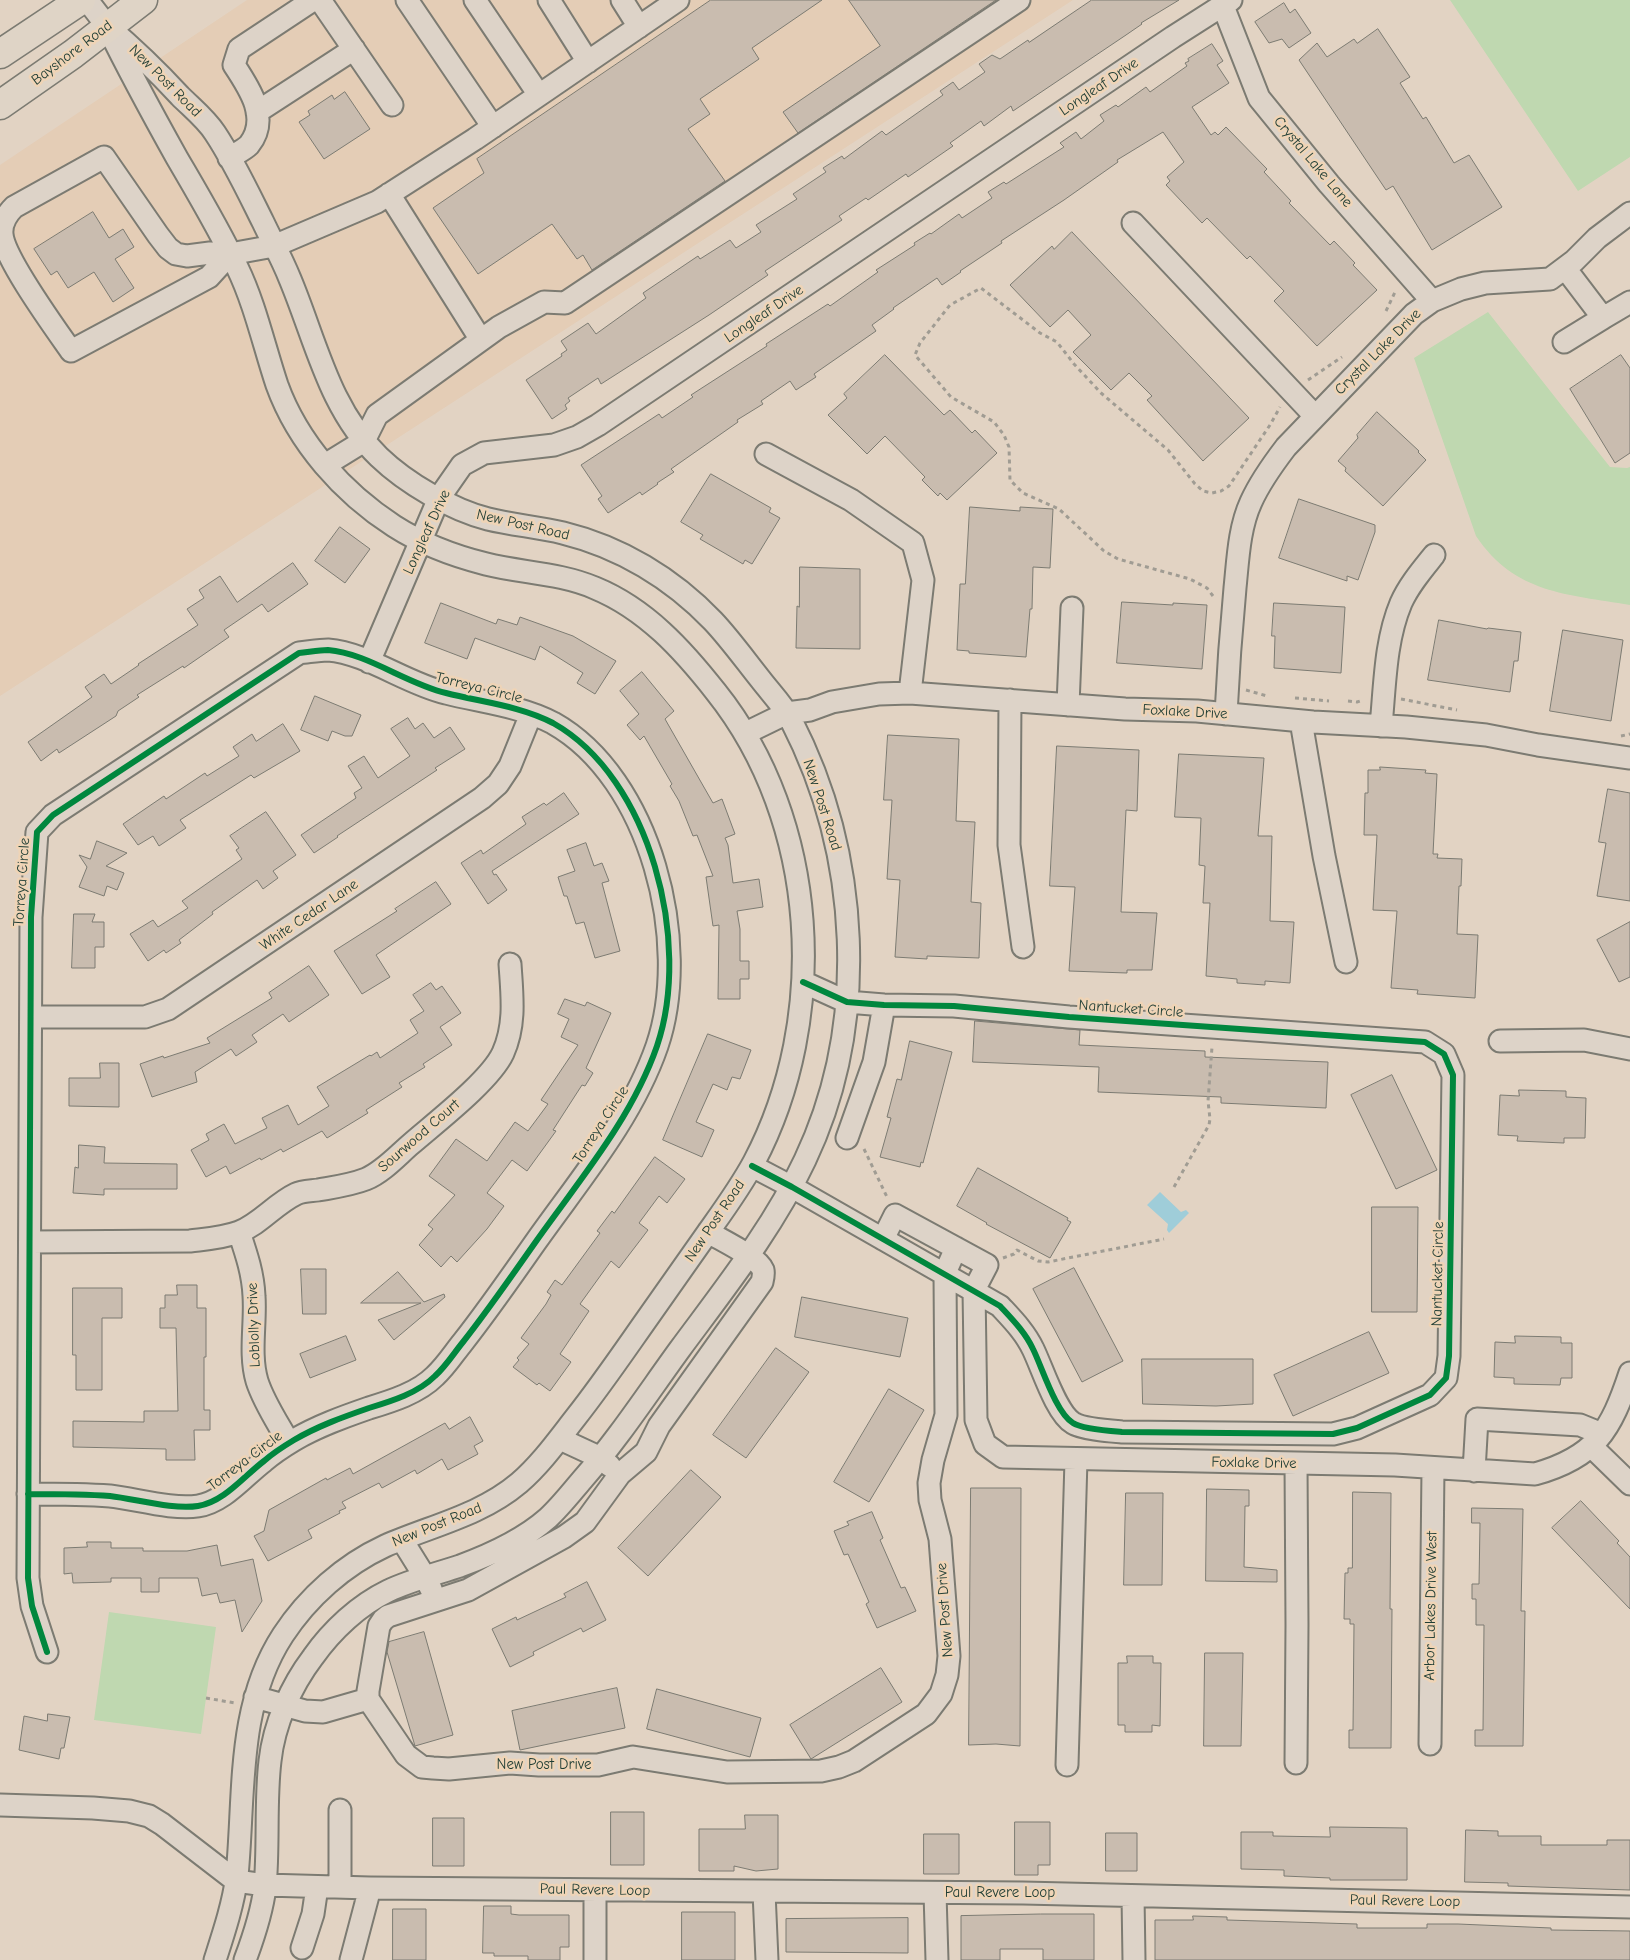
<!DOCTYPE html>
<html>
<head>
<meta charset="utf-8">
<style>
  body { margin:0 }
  canvas { display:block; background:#e2d3c3 }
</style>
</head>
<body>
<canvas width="1630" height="1960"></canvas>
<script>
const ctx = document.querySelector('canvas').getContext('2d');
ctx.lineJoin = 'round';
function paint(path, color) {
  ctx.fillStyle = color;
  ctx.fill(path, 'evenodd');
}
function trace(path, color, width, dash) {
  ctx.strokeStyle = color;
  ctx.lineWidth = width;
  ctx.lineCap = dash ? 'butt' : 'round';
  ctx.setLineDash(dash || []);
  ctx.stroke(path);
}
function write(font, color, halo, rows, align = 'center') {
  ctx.font = font + ' "Comic Neue",sans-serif';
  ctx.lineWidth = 5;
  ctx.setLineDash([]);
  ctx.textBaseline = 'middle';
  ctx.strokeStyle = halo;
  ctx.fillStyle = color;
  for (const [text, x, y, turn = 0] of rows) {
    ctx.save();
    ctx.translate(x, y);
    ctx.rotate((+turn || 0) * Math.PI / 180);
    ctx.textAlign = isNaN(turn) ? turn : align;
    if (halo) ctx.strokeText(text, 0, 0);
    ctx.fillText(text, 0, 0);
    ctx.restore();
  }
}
paint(new Path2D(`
  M247,0H1073L0,696V165Z`), '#e4cdb6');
paint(new Path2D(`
  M1450,0H1630V157L1578,191Z
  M1488,312L1610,467L1627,468L1630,467V605C1567,594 1515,594 1476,536L1414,358Z
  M109,1612L216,1627L201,1734L94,1720Z`), '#bfd8b0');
paint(new Path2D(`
  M1160,1192L1181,1212L1186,1210L1189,1213L1169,1233L1167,1230L1168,1224L1147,1205Z`), '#9fcdd9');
const building = new Path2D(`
  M711,0H822L752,48L759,59L700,99L710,114L688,129L725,181L592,270L583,255L577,259L552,224L478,274L433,208L484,173L477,159Z
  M849,0H996L798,133L783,112L880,46Z
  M1092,0H1179L1141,23L1142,24L1126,35L1013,111L1011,106L984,126L981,121L950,143L953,146L908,177L906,174L868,200L866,198L839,216L842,220L765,271L768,275L709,315L601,384L598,378L568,398L570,401L565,405L567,409L552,419L526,380L562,356L561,354L567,350L561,341L588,323L596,334L646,298L643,293L698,256L700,259L730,240L736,248L761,232L756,225L797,199L793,194L826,172L823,168L842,156L844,159L882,131L886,135L943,95L940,91L953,82L959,90L985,72L979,64L992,55L1000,59L1028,40L1029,42Z
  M1284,3L1290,13L1295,9L1311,33L1289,48L1282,39L1269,43L1255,22Z
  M1378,29L1410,77L1400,83L1423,119L1426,117L1454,163L1469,155L1502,207L1432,250L1393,186L1386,190L1299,60L1317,43L1327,57L1354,39L1357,43Z
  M1212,44L1223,61L1217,65L1229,83L1192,107L1211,135L1215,132L1218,135L1226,127L1267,169L1264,172L1291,201L1289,203L1330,245L1334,241L1355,263L1353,265L1377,290L1317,346L1274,301L1284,291L1250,256L1247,259L1207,218L1202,223L1166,185L1170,181L1167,177L1184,162L1163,132L1117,160L1118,162L1064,200L1001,241L1002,243L960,271L961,272L942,285L937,278L893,308L894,309L872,325L876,331L814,374L816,377L796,390L790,381L761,401L763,404L737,420L738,422L671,469L674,472L657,483L658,484L642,495L640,492L608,513L598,499L602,496L581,465L659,414L662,418L693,397L691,395L767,346L766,344L828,304L830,306L878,272L876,270L915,245L914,243L930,233L931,234L959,214L962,218L992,198L988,192L1004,182L1006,184L1064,147L1060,143L1076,132L1081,139L1104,121L1100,115L1116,105L1118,107L1146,87L1150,92L1187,66L1185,63L1189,61L1188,59Z
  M345,92L370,129L324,159L299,122L310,115L308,111L332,95L334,99Z
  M93,212L109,238L123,229L134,247L115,259L134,288L113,302L94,272L68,288L57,271L51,275L34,249Z
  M1072,232L1249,418L1203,461L1147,400L1152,396L1129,373L1111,390L1073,352L1091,335L1068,310L1050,327L1010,285L1052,246L1054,249Z
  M885,355L944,415L950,410L972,433L975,430L997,453L947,500L940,493L938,496L922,480L925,477L885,436L867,454L828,415L847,398L844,394Z
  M1621,355L1630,368V453L1615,463L1570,389Z
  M1377,412L1419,451L1418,452L1426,460L1383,506L1345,471L1346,468L1338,461L1358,438L1357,435Z
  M711,474L771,508L769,512L780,518L752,564L745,560L743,564L726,554L700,539L703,535L681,522Z
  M1299,499L1375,525V532L1358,580L1347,576V581L1279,558Z
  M970,507L1020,511V507L1053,509L1050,568L1033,567L1032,609H1030L1026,657L969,653V651L957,650L960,584H965Z
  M340,527L370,549L345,583L315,561Z
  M293,563L308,584L268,612L262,604L224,630L229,637L184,668L183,666L137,695L139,697L118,711L116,716L59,753L57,749L41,761L28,742L92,697L85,687L104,674L111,684L139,665L138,664L198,625L187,609L204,598L199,590L220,576L237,602Z
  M800,567L860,569V649L796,648L797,606L799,607Z
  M1122,602L1173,605V603L1207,605L1202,669L1117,663Z
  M441,603L496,624L498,619L517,625L520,617L573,636L616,661L595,694L577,683L583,673L540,646L535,660L475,638L467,659L425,643Z
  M1274,603L1345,607L1341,673L1274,668L1275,636H1272Z
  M1439,620L1487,629L1488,628L1521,632L1518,661H1514L1510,692L1428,680Z
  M1563,630L1623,640L1611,721L1550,711Z
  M642,672L674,711L665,719L713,803L722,799L735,834L725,838L728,845L733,883L759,879L763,907L737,911L740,929V961H749V979H740V999H718L719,925L713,926L706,877L713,876L697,835L693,836L679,801L670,786L672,784L644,736L640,740L627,725L639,714L620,691Z
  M315,696L361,715L352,736H345L332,731L328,741L301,730Z
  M408,718L415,729L423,723L434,738L450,727L465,749L435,768L437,770L337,836L338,837L314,853L301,835L356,798L354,793L362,788L348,766L364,756L378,778L410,756L391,729Z
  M283,724L300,751L254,778L251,775L180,820L186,828L159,846L153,836L138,845L123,824L164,796L166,799L205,773L207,776L239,756L233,747L252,734L256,741Z
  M888,735L959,739L956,821L975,822L971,902L981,903L979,958L927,956V959L895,957L900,880L887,879L892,800H884Z
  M1057,746L1139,750L1137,811L1126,810L1121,912L1157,913L1152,970H1127V973L1069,971L1075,887L1050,886Z
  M1179,754L1264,758L1258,836H1272L1270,921L1294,922L1290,983L1265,981V985L1237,983V979L1206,976L1210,903H1203L1205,866L1199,865L1201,818L1175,817Z
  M1380,767L1426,770L1425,773L1437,774L1433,854H1438L1437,858L1462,859L1461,886H1459L1457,934L1478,935L1475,998L1417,994L1418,990L1391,988L1397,911L1373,910L1377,835H1364L1365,793H1368V770H1380Z
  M1608,789L1630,793V901L1597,896L1606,843L1599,842Z
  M564,793L579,814L492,871L494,875L496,874L507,890L488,904L461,863L481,850L483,854L526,824L522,817L544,803L546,805Z
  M266,812L296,855L273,871L278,878L263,889L257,880L212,912L213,914L179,940L181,943L166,953L164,950L148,961L130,934L153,920L158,927L188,908L182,901L242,859L236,850L239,848L230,836Z
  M97,841L127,853L106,866L124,873L117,890L107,886L104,896L79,887L87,867L79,855L90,859Z
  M586,843L594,866L602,863L609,881L602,883L620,951L595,958L584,922L576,924L567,896H564L558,877L575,871L567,850Z
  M436,882L451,904L376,955L390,977L362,994L334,951L397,911L395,909Z
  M74,914H95L92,922H104V947H95V968H72Z
  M1630,922V977L1619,982L1597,940Z
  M309,966L329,995L289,1022L283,1014L252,1035L257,1042L236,1056L231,1049L195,1072L197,1082L152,1097L140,1064L163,1056L164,1058L210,1043L207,1038L272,998L269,993Z
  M431,983L436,990L442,986L461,1013L440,1027L452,1045L423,1064L425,1067L399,1083L402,1087L366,1110L368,1113L327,1138L322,1131L283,1152L281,1149L261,1160L260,1158L230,1174L226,1166L206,1177L191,1150L209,1140L206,1134L224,1124L235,1144L267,1128L262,1118L288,1105L298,1125L329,1106L317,1087L370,1055L371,1056L377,1052L380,1058L418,1033L410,1020L424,1011L413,995Z
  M565,999L585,1006L587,1002L611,1013L586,1068L593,1073L585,1086L582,1085L553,1130L556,1131L527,1171L512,1160L487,1193L504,1206L487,1229L457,1262L451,1256L441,1267L419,1245L433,1229L428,1225L455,1195L429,1176L456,1139L487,1161L515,1122L528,1131L548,1104L541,1100L578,1045L561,1037L569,1019L558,1014Z
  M975,1021L1080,1030L1079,1045L1205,1051V1057L1328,1062L1326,1108L1221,1103V1097L1098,1092L1099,1067L973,1062Z
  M708,1034L751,1050L740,1079L732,1077L727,1090L713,1084L696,1122L714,1130L702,1157L663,1140Z
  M910,1041L952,1052L923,1163L921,1162L920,1167L880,1157L891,1118L887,1117L897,1079L901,1080Z
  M100,1063H119V1107L69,1106V1078H100Z
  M1392,1075L1437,1170L1396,1189L1351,1095Z
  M1519,1090L1566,1091V1097L1586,1098L1585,1138H1564V1143L1517,1141L1518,1136L1498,1135L1500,1095L1519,1096Z
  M79,1145L105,1147L104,1163L177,1164V1189H104V1195L73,1193L75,1167L78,1168Z
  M655,1157L685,1179L667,1203L659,1196L639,1223L648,1230L619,1268L611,1261L580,1304L589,1311L560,1354L571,1362L550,1391L539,1383L537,1385L513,1367L519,1360L517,1358L529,1344L521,1338L546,1304L551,1295L547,1292L555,1280L562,1285L600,1233L597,1231L612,1211L614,1213Z
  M978,1168L1068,1218L1067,1220L1071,1222L1050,1258L986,1224L987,1223L957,1206Z
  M1372,1207H1418L1417,1312H1372Z
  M1074,1268L1123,1361L1082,1382L1033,1289Z
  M301,1269H326V1314H303Z
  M398,1272L424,1302L444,1294L445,1297L394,1340L378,1320L421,1303H361Z
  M177,1285H197V1308H206V1357H204V1410H210V1430H194L195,1460H166V1449L73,1447V1421L144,1422V1411H178L176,1328H160V1308H165V1295H177Z
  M73,1288H122V1318H102V1390H76V1355H73Z
  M802,1297L908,1318L900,1357L795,1337Z
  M1369,1332L1389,1373L1293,1416L1274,1375Z
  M346,1336L356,1360L310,1378L300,1354Z
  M1515,1336L1561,1337V1343H1572V1378H1561L1560,1385L1514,1384V1378L1494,1377L1495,1342L1515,1343Z
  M776,1348L809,1372L746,1458L713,1435Z
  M1142,1359H1253V1404L1216,1406L1143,1404Z
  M889,1389L924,1410L869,1502L834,1482Z
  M470,1417L483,1441L474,1446L478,1454L448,1470L442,1459L417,1474L415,1470L382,1488L379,1483L342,1502L346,1508L339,1511L340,1513L308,1530L312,1538L268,1561L254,1536L264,1531L269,1510L326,1478L327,1480L350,1468L353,1474L445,1423L449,1429Z
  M691,1470L721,1497L648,1576L618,1548Z
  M971,1488H1021L1020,1746L996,1744L969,1745Z
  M1207,1489L1249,1490V1506H1245L1244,1567L1277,1570V1582L1206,1581Z
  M1353,1492L1391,1493L1390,1609H1392L1391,1748H1349V1730H1353L1354,1624H1350V1619H1344L1345,1573H1348V1568H1352Z
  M1126,1493H1163L1162,1585H1124Z
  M1581,1501L1619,1541L1617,1543L1630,1557V1609L1552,1528Z
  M1472,1508L1523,1509L1521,1611H1525L1523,1746H1475V1730H1483L1484,1625H1476V1599H1472V1584H1479L1480,1523H1472Z
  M872,1512L883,1538L880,1540L901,1588L905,1587L916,1611L877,1628L866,1604L869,1602L848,1554L844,1555L834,1531L849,1525L847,1522Z
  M87,1542H111V1548H143V1551H187L217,1545L221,1566L253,1559L262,1601L242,1632L235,1600L220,1603L217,1593L202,1596L198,1578H159V1592H141V1578H111V1582L73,1583L72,1573L64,1574V1548L87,1547Z
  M587,1582L606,1620L583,1632L581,1628L533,1652L534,1655L510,1667L492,1629L516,1617L517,1620L566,1597L564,1594Z
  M424,1632L453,1735L415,1746L387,1652L389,1642Z
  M1205,1653H1243L1241,1746H1204Z
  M1127,1656H1153V1663H1161L1160,1726L1152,1725V1732H1125V1725H1118V1663H1127Z
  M881,1668L902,1702L811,1759L790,1725Z
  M617,1688L625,1728L520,1750L512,1711Z
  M657,1689L761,1718L750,1757L647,1729Z
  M48,1714L70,1717L64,1748H61L59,1759L19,1750L24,1716L47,1721Z
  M611,1812H644V1865H611Z
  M745,1815H778V1869L756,1871L734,1866V1871H699V1829H745Z
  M433,1818H464V1866H433Z
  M1015,1822H1050V1865H1038V1875H1015Z
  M1330,1827L1407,1828V1880H1330V1878L1284,1876V1870L1241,1869V1832H1273V1836L1330,1837Z
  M1466,1830L1498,1831V1836H1541V1845H1607V1840H1630V1890L1508,1886V1883L1465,1882Z
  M1106,1833H1137V1871H1106Z
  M924,1834H959V1874H924Z
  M484,1906H511V1914L519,1915H569V1947H560V1960H528V1956H494V1953H483Z
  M393,1909H426V1960H393Z
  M682,1912H735V1960H682Z
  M1041,1914H1094V1960H1043V1949H1000V1960H961V1916Z
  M1193,1916L1227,1917V1920L1357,1924V1928H1427V1924H1458L1551,1928V1930L1630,1931V1960H1155V1920H1193Z
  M908,1918V1953L786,1952V1919Z`);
paint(building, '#c9bcaf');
trace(building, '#7c7b72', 1);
const minor = new Path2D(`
  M87,0L107,26C129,71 153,115 177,158C198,194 219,229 237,267C255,304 264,346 277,385C298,443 343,493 394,526C422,544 454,556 486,564C522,573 560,573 595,588C646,609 683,650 716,692C819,821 830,1018 754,1162C740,1188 723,1211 706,1235C687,1262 668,1289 649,1316C625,1350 602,1384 576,1417C558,1440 541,1464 519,1483C480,1516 430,1526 385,1546C344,1565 308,1597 283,1635C236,1707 245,1794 237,1876C233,1905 224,1932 215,1960
  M320,0L392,105
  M407,0L493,127
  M475,0L539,95
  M549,0L588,62
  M622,0L639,27
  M1223,6L1259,98L1329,184L1432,301
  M107,26C133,48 157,71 180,96C192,108 206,119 215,133C233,160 248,192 263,222C272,241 282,259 290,279C316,341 329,409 379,457C406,483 452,510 488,519C513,525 538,527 563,533C620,547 672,578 713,621C730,639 745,660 761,680C771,693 783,705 791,720C860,854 870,1023 805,1160C773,1228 725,1288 680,1349C648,1393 618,1439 582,1480C571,1493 560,1507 548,1518C523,1540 490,1555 460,1566C436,1574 411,1580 388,1591C359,1605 332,1630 313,1657C291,1686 274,1724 270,1761C265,1802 269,1845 265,1887C262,1912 254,1936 245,1960
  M257,112L354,49
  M229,158C235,154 244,150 249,145C270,119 250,89 234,65L239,49L313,0
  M389,194L481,340
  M1133,223L1315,416
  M230,254L209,277L71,351C55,328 4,258 2,234C1,223 7,214 14,207L104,157L158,235L168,248L176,254L187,256L210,253L230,254L274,246L377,202L475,139L678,0
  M1565,268L1603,318L1630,302
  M1564,342L1603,318
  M766,454L851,500L913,543L923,580L910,693
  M325,465L364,441L377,415L499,327L544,302L565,303L1019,0
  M369,662L439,498L462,465L484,453L554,445L577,437L598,425L1173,37L1231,0
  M1010,700L1009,845L1023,947
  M1068,705L1072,608
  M1226,714C1228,672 1231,630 1235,588C1238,559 1239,528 1251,502C1260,482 1273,464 1286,447L1414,314L1432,301L1461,289L1485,283L1550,279L1574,261L1597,238L1630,213
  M1301,721L1324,856L1346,962
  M1381,726C1385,685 1385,641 1401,603C1409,585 1422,570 1434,555
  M746,733L787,713L810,710L832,702L879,694L910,693L1125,709L1197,711L1313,722L1406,727L1486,735L1538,745L1630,758
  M31,1017H145L168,1009L482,798L498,784L510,766L531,714
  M1500,1041L1584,1040L1630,1049
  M847,1138L874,1062L884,1005
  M752,1166L792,1187L1000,1306C1012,1319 1025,1332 1033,1349C1042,1367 1056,1413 1073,1423C1082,1429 1110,1431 1122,1432L1333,1434L1357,1428L1430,1395L1446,1378L1449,1356L1453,1075L1444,1054L1425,1042L1069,1017L954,1006L884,1005L847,1002L803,982
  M239,1232C246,1253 253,1273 254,1296C256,1323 249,1354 257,1381C264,1403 278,1423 289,1443
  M708,1232C721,1240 758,1257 763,1270C764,1274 763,1278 762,1282L659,1426L646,1452L620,1474L585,1522L564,1537L468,1590L388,1616L383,1620L379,1626L368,1691V1699L406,1755L422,1767L433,1768L449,1769L510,1763L539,1765H598L633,1757L727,1772L821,1771L839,1767L854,1761L926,1714L941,1694L947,1675L949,1656L940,1539L930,1500L929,1483L933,1460L946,1415L945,1273L956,1248
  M883,1239L895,1215L987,1265L974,1290L976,1420L985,1444L1003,1457L1395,1465L1535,1474C1596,1457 1611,1430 1630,1373
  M30,1242L190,1241C206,1239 223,1238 239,1232C260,1224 275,1204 296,1194C302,1191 311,1191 318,1190C335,1187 351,1185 366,1179C383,1172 398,1155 411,1144C435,1123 490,1081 503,1053C516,1024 512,995 510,964
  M560,1439L601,1458L610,1466
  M1591,1446L1630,1484
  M1474,1471L1477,1419L1580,1425L1602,1434
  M28,1494C55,1494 83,1494 110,1496C136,1499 173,1510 198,1506C224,1502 244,1476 264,1461C273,1453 284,1446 294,1440C318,1426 343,1417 369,1408C392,1401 418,1393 435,1376C446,1366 454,1353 463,1342C489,1309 513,1274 537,1240C581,1178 632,1118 657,1046C692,943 651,778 553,723C521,706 481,702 446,693C407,684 367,653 328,650C319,650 309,652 299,653L53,815L37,832L31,917L28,1578L32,1606L47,1652
  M402,1540L425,1577L431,1589
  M255,1697L305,1711L323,1712L368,1699
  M1430,1744L1433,1468
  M1296,1763L1297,1625L1296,1463
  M1067,1765L1076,1460
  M0,1805L93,1808L129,1811L149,1816L162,1824L236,1881L265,1885L370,1888L1023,1893L1630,1907
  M340,1887V1810
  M595,1890V1960
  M764,1892L767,1960
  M935,1893L937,1960
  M1133,1896L1134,1960
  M302,1948L313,1914L317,1887
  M351,1960L370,1888`);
const major = new Path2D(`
  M0,54L81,0
  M0,105L73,54L143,0`);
trace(minor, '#7c7b72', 25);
trace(major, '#7c7b72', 31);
trace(new Path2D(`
  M1386,311L1396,290
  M1308,380L1342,357
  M1213,596L1207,588L1190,579L1118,559L1104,551L1059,509L1023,493L1010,480L1009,447L1004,435L994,422L951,397L915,355L920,343L950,305L981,288L1040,333L1057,342L1074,364L1101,393L1168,450L1195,484L1203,491L1212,493L1221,491L1229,486L1270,425L1280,407
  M1246,690L1267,696
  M1295,698L1329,701
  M1401,699L1457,710
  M1348,701L1357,702L1363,700
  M1621,736L1630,734
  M864,1149L887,1197
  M1174,1187L1209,1125L1210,1119L1208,1101L1212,1047
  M1003,1258L1014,1254L1017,1250L1038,1261L1048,1262L1164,1239
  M206,1698L235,1703`), '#a09c93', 3, [4, 4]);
trace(minor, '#ddd3c8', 21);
trace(major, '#dfd4c6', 28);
trace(new Path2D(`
  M752,1166L792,1187L1000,1306C1012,1319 1025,1332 1033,1349C1042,1367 1056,1413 1073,1423C1082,1429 1110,1431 1122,1432L1333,1434L1357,1428L1430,1395L1446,1378L1449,1356L1453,1075L1444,1054L1425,1042L1069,1017L954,1006L884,1005L847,1002L803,982
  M28,1494C55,1494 83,1494 110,1496C136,1499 173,1510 198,1506C224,1502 244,1476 264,1461C273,1453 284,1446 294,1440C318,1426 343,1417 369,1408C392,1401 418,1393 435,1376C446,1366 454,1353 463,1342C489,1309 513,1274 537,1240C581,1178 632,1118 657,1046C692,943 651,778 553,723C521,706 481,702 446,693C407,684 367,653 328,650C319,650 309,652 299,653L53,815L37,832L31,917L28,1578L32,1606L47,1652`), '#00873e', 6);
write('15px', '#1f3d34', '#efd4b6', [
  ["Bayshore Road",72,53,-37],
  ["New Post Road",165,81,45],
  ["Longleaf Drive",1099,87,-34],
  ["Crystal Lake Lane",1313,162,50],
  ["Longleaf Drive",764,314,-34],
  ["Crystal Lake Drive",1378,352,-45],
  ["New Post Road",523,525,13],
  ["Longleaf Drive",427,532,-65],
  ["Torreya Circle",479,688,14],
  ["Foxlake Drive",1185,712,3],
  ["New Post Road",822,805,72],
  ["Torreya Circle",22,882,-86],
  ["White Cedar Lane",309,915,-34],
  ["Nantucket Circle",1131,1009,4],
  ["Torreya Circle",601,1125,-57],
  ["Sourwood Court",419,1136,-41],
  ["New Post Road",715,1221,-56],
  ["Nantucket Circle",1438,1274,-89],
  ["Loblolly Drive",254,1325,-92],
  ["Torreya Circle",245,1461,-37],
  ["Foxlake Drive",1254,1463,1],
  ["New Post Road",437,1525,-22],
  ["Arbor Lakes Drive West",1431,1606,-89],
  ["New Post Drive",945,1610,-94],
  ["New Post Drive",544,1765],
  ["Paul Revere Loop",595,1890,1],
  ["Paul Revere Loop",1000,1893],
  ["Paul Revere Loop",1405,1901,1]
]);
</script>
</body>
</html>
